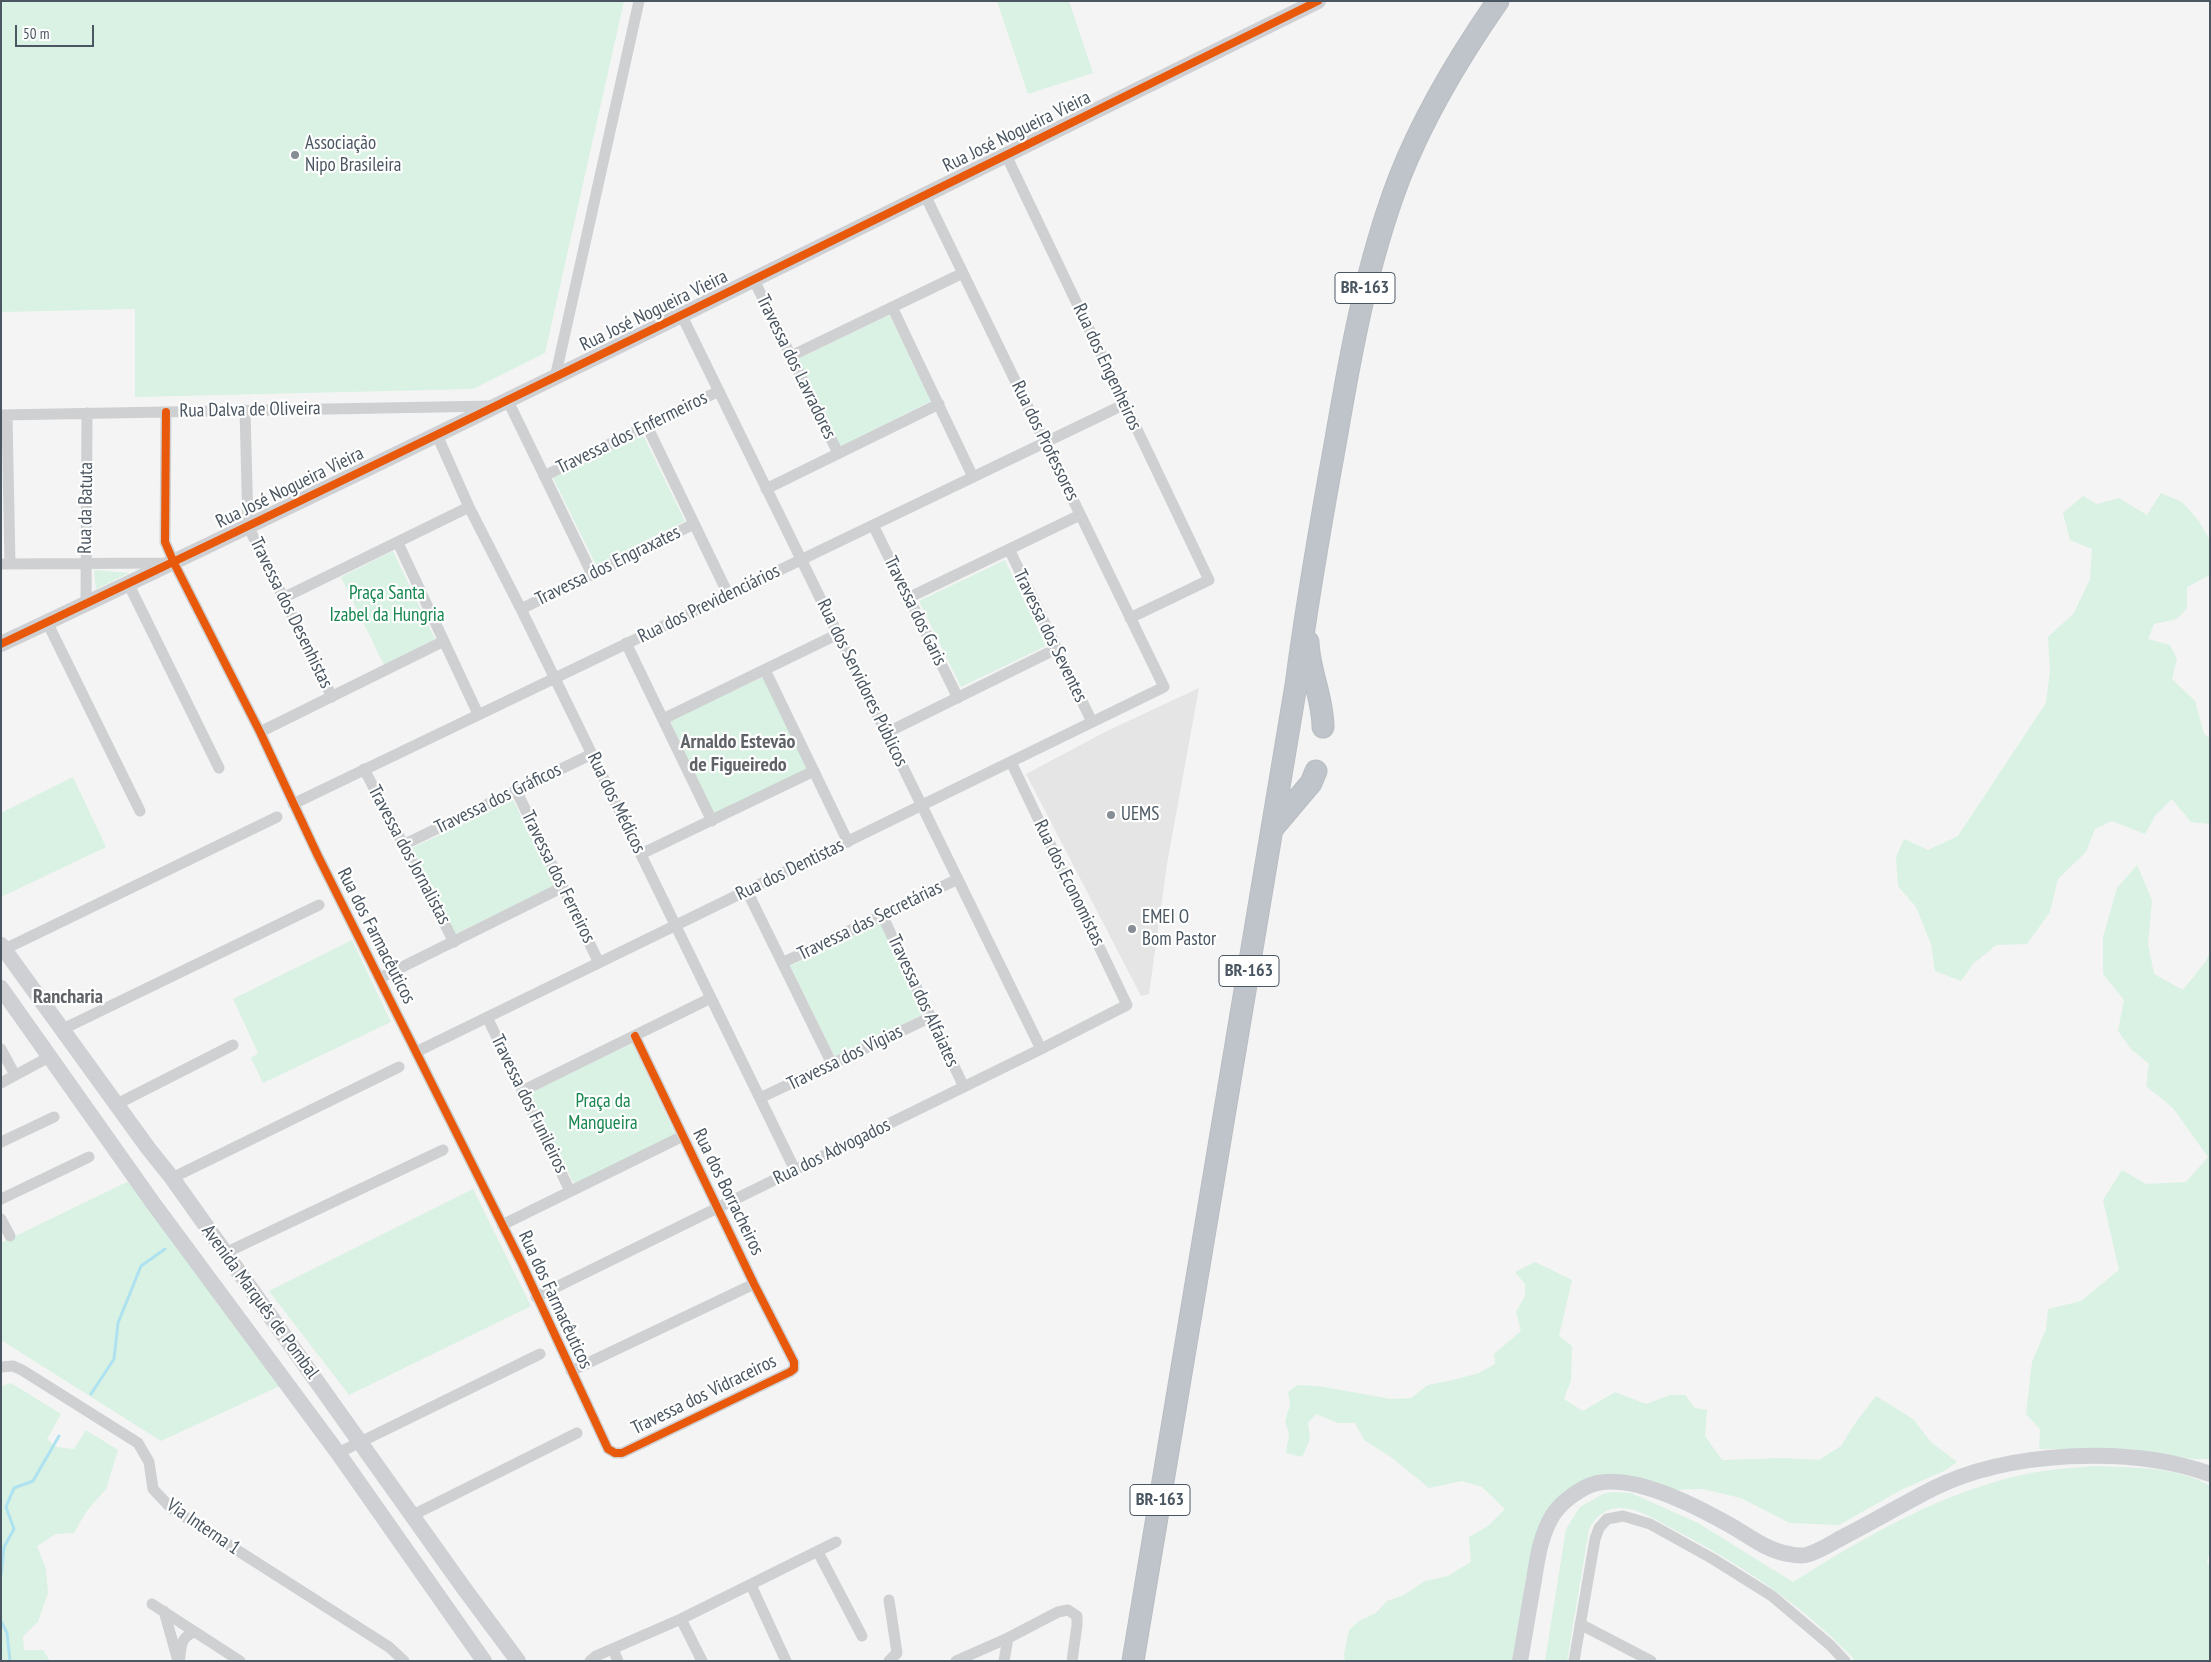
<!DOCTYPE html>
<html>
<head>
<meta charset="utf-8">
<style>
  body { margin:0 }
  #map { position:relative; width:2211px; height:1662px; overflow:hidden; background:#f4f4f4; font-family:"PT Sans Narrow",sans-serif }
  canvas { display:block }
  .frame { position:absolute; inset:0; border:2px solid #4a5661; pointer-events:none }
  .scale { position:absolute; left:15px; top:25px; width:79px; height:22px; box-sizing:border-box; border:2px solid #4a5661; border-top:0; padding-left:6px; font-size:15px; line-height:18px; white-space:nowrap; color:#4a5661; -webkit-text-stroke:4px #fff; paint-order:stroke }
</style>
</head>
<body>
<div id="map">
<canvas width="2211" height="1662"></canvas>
<div class="frame"></div>
<div class="scale">50 m</div>
</div>
<script>
const ctx = document.querySelector('canvas').getContext('2d');
ctx.lineJoin = 'round';
function paint(path, color) {
  ctx.fillStyle = color;
  ctx.fill(path, 'evenodd');
}
function trace(path, color, width, dash) {
  ctx.strokeStyle = color;
  ctx.lineWidth = width;
  ctx.lineCap = dash ? 'butt' : 'round';
  ctx.setLineDash(dash || []);
  ctx.stroke(path);
}
function write(font, color, halo, rows, align = 'center') {
  ctx.font = font + ' "PT Sans Narrow",sans-serif';
  ctx.lineWidth = 4.5;
  ctx.setLineDash([]);
  ctx.textBaseline = 'middle';
  ctx.strokeStyle = halo;
  ctx.fillStyle = color;
  for (const [text, x, y, turn = 0] of rows) {
    ctx.save();
    ctx.translate(x, y);
    ctx.rotate((+turn || 0) * Math.PI / 180);
    ctx.textAlign = isNaN(turn) ? turn : align;
    if (halo) ctx.strokeText(text, 0, 0);
    ctx.fillText(text, 0, 0);
    ctx.restore();
  }
}
paint(new Path2D(`
  M1199,688L1167,864L1149,994L1141,996L1026,774L1105,732Z`), '#e6e5e6');
paint(new Path2D(`
  M1,1H624L545,353L473,389L135,397V309L1,312Z
  M997,1H1069L1093,73L1028,94Z
  M889,315L931,401L841,446L798,359Z
  M643,435L685,521L596,565L553,478Z
  M2161,493L2182,502L2198,520L2210,540V575L2187,587V608L2177,619L2154,624L2148,639L2170,645L2177,659L2172,679L2195,701L2204,734L2210,738V824L2191,822L2172,799L2155,816L2145,834L2112,821L2095,829L2086,852L2058,879L2050,912L2027,944L1996,945L1973,964L1961,981L1935,971L1931,944L1916,907L1898,886L1896,857L1904,839L1928,850L1958,836L2046,703L2050,671L2048,637L2074,613L2090,579L2092,549L2070,540L2063,513L2083,496L2097,504L2119,498L2147,515Z
  M393,551L435,639L384,665L341,577Z
  M1005,560L1046,646L961,687L919,601Z
  M94,570L129,573L96,589Z
  M763,677L807,769L714,814L670,721Z
  M73,777L106,847L1,897V813Z
  M513,800L555,885L455,934L412,848Z
  M2137,865L2152,900L2148,944L2154,974L2183,990L2206,961L2210,951V1459H2193L2132,1449H2039L2040,1429L2026,1414L2032,1362L2046,1329L2048,1309L2081,1301L2119,1270L2103,1200L2122,1170L2146,1184L2186,1182L2208,1157L2173,1108L2146,1086L2149,1064L2131,1049L2118,1031L2124,1000L2103,974V937L2117,888Z
  M880,922L923,1014L835,1057L790,966Z
  M352,940L391,1022L263,1083L251,1058L258,1053L233,999Z
  M632,1043L675,1134L574,1184L530,1093Z
  M131,1180L280,1386L161,1441L1,1340V1243Z
  M473,1189L531,1306L349,1395L269,1291Z
  M1535,1262L1572,1280L1559,1336L1572,1346L1571,1380L1564,1399L1583,1411L1615,1392L1646,1404L1670,1395H1685L1695,1408L1707,1410L1705,1436L1722,1460L1784,1458L1819,1460L1841,1446L1856,1422L1876,1396L1913,1419L1931,1442L1957,1462L1946,1470L1901,1490L1839,1525L1790,1523L1741,1498L1702,1489L1673,1490L1639,1479L1558,1503L1517,1661H1345L1344,1654L1349,1630L1359,1621L1376,1613L1387,1601L1404,1595L1425,1581L1448,1576L1471,1562L1469,1537L1488,1526L1505,1509L1482,1487L1462,1481L1429,1488L1391,1457L1364,1440L1355,1423H1338L1316,1414L1308,1423L1310,1439L1302,1457L1286,1453L1289,1434L1285,1421L1290,1405L1288,1392L1298,1385L1318,1386L1391,1399L1411,1398L1428,1385L1453,1380L1479,1373L1495,1364L1494,1354L1521,1331L1516,1312L1525,1296V1284L1515,1272Z
  M11,1383L61,1414L47,1439L56,1447L74,1449L86,1430L118,1450L106,1489L86,1512L74,1533L56,1534L37,1546L46,1569L48,1593L38,1622L23,1636L24,1650H43L50,1661H1V1386Z
  M2095,1466C2134,1468 2176,1466 2210,1486V1549L2207,1563L2210,1566V1661H1856C1803,1605 1739,1563 1671,1528C1656,1520 1637,1507 1618,1508C1605,1509 1595,1517 1589,1529L1567,1661H1545L1566,1529L1580,1507L1603,1494L1612,1492L1631,1493L1698,1523L1793,1582C1866,1536 1945,1490 2031,1473C2052,1469 2074,1468 2095,1466Z`), '#d9f2e3');
trace(new Path2D(`
  M91,1394L114,1359L118,1323L141,1266L165,1249
  M1,1575L4,1547L14,1529L6,1507L14,1488L33,1481L59,1436
  M1,1621L7,1633L10,1661`), '#aee2f0', 3);
const highway = new Path2D(`
  M1308,642C1309,671 1323,698 1323,727
  M1273,828L1311,783L1316,771
  M1133,1661L1296,685C1307,602 1321,521 1336,439C1351,351 1367,263 1399,179C1424,115 1459,57 1498,1`);
trace(highway, '#b9bec3', 23);
trace(new Path2D(`
  M1006,155L1209,580L1130,618
  M754,280L838,453
  M892,307L973,477
  M682,316L1041,1049
  M791,356L963,273
  M555,378L639,1
  M508,401L592,574
  M245,410L248,526L332,697
  M166,412L165,542L174,563L260,732L318,856L522,1264L608,1449L615,1453H622L790,1372L794,1369V1362L754,1284L635,1036
  M1,415L492,406
  M7,415L10,564
  M647,426L728,594
  M437,435L469,507L521,609L795,1170
  M544,476L719,391
  M766,489L939,404
  M873,525L958,698
  M398,543L478,714
  M1009,549L1092,722
  M1,564L167,563
  M128,583L219,768
  M283,598L469,507
  M908,598L1080,515
  M86,603L87,413
  M521,609L694,524
  M47,622L140,811
  M626,643L712,821
  M765,670L848,842
  M663,719L838,634
  M260,732L444,641
  M886,733L1056,649
  M364,769L454,942
  M516,790L599,963
  M293,804L1125,404
  M405,844L592,754
  M641,854L814,771
  M747,891L832,1064
  M882,915L964,1087
  M5,949L277,817
  M782,963L958,879
  M380,978L563,887
  M487,1017L570,1191
  M63,1029L319,905
  M1,1049L15,1075
  M416,1052L1164,687L925,195
  M1,1083L51,1056
  M522,1091L711,998
  M760,1098L931,1017
  M117,1104L233,1045
  M1,1142L54,1117
  M172,1178L399,1067
  M1,1199L89,1157
  M1,1219L10,1236
  M502,1225L683,1136
  M225,1253L443,1150
  M536,1297L1041,1049L1127,1005L1011,762
  M1,1367L13,1366L22,1370L138,1443L149,1462L153,1489L171,1508L389,1647L404,1661
  M571,1371L754,1284
  M338,1453L540,1354
  M413,1515L577,1433
  M818,1552L862,1636
  M751,1585L786,1661
  M889,1600L897,1653L889,1661
  M152,1604L240,1661
  M164,1611L178,1661
  M681,1619L702,1661
  M1580,1624L1651,1661
  M613,1649L618,1661
  M180,1657C181,1644 182,1637 194,1632
  M590,1661L596,1656L681,1619L836,1542
  M956,1661L1008,1638L1058,1612L1068,1610L1077,1616V1625L1072,1661
  M1004,1661L1008,1638
  M1574,1661L1595,1539L1599,1528L1607,1519L1623,1516L1650,1524L1713,1559L1772,1596L1830,1645L1845,1661`), '#ced0d2', 11);
trace(new Path2D(`
  M1,644C443,435 880,217 1318,1
  M1,945L148,1148L172,1178L463,1587L518,1661
  M1,988L153,1203L338,1453L484,1661
  M1520,1661C1525,1634 1529,1607 1534,1580C1537,1560 1540,1540 1549,1522C1556,1507 1571,1495 1586,1487C1625,1467 1700,1508 1735,1528C1751,1538 1769,1551 1789,1554C1793,1555 1801,1556 1806,1555C1819,1552 1833,1542 1845,1536C1874,1521 1903,1504 1932,1489C2008,1451 2130,1445 2210,1474`), '#ced0d4', 16);
trace(highway, '#bec4c9', 21);
trace(new Path2D(`
  M166,412L165,542L174,563L260,732L318,856L522,1264L608,1449L615,1453H622L790,1372L794,1369V1362L754,1284L635,1036
  M1,644C443,435 880,217 1318,1`), '#e8590c', 8);
for (const [x, y, r, color] of [
  [295,155,5,"#868d94"],
  [1111,815,5,"#868d94"],
  [1132,929,5,"#868d94"]
]) {
  const dot = new Path2D();
  dot.arc(x, y, r, 0, 2 * Math.PI);
  ctx.fillStyle = color;
  ctx.fill(dot);
  trace(dot, '#fff', 2);
}
for (const [x, y, w] of [
  [1365,288,60],
  [1249,971,60],
  [1160,1500,60]
]) {
  const box = new Path2D();
  box.roundRect(x - w / 2, y - 15.5, w, 31, 4);
  ctx.fillStyle = '#fff';
  ctx.fill(box);
  trace(box, '#4a5661', 1);
}
write('bold 18px', '#4a5661', null, [
  ["BR-163",1365,288],
  ["BR-163",1249,971],
  ["BR-163",1160,1500]
]);
write('19px', '#4a5661', '#fff', [
  ["Rua José Nogueira Vieira",1017,132,-26],
  ["Rua José Nogueira Vieira",654,311,-26],
  ["Travessa dos Lavradores",796,367,64],
  ["Rua dos Engenheiros",1107,367,65],
  ["Rua Dalva de Oliveira",250,410,-1],
  ["Travessa dos Enfermeiros",632,433,-26],
  ["Rua dos Professores",1045,441,64],
  ["Rua José Nogueira Vieira",290,488,-26],
  ["Rua da Batuta",86,508,-89],
  ["Travessa dos Engraxates",608,566,-26],
  ["Rua dos Previdenciários",709,604,-26],
  ["Travessa dos Garis",915,611,64],
  ["Travessa dos Desenhistas",291,613,64],
  ["Travessa dos Seventes",1050,636,64],
  ["Rua dos Servidores Públicos",862,683,64],
  ["Travessa dos Gráficos",498,799,-26],
  ["Rua dos Médicos",616,803,64],
  ["Travessa dos Jornalistas",409,855,62],
  ["Rua dos Dentistas",790,870,-26],
  ["Travessa dos Ferreiros",558,877,64],
  ["Rua dos Economistas",1069,883,64],
  ["Travessa das Secretárias",870,921,-26],
  ["Rua dos Farmacêuticos",376,936,63],
  ["Travessa dos Alfaiates",923,1001,65],
  ["Travessa dos Vigias",845,1058,-26],
  ["Travessa dos Funileiros",529,1104,64],
  ["Rua dos Advogados",832,1152,-26],
  ["Rua dos Borracheiros",728,1192,64],
  ["Rua dos Farmacêuticos",555,1300,65],
  ["Avenida Marquês de Pombal",260,1302,54],
  ["Travessa dos Vidraceiros",704,1395,-26],
  ["Via Interna 1",203,1527,34]
]);
write('19px', '#4a5661', '#fff', [
  ["Associação",305,144],
  ["Nipo Brasileira",305,166],
  ["UEMS",1121,815],
  ["EMEI O",1142,918],
  ["Bom Pastor",1142,940]
], 'left');
write('19px', '#17864f', '#fff', [
  ["Praça Santa",387,594],
  ["Izabel da Hungria",387,616],
  ["Praça da",603,1102],
  ["Mangueira",603,1124]
]);
write('bold 20px', '#5f6368', '#fff', [
  ["Arnaldo Estevão",738,742],
  ["de Figueiredo",738,765],
  ["Rancharia",68,997]
]);
</script>
</body>
</html>
